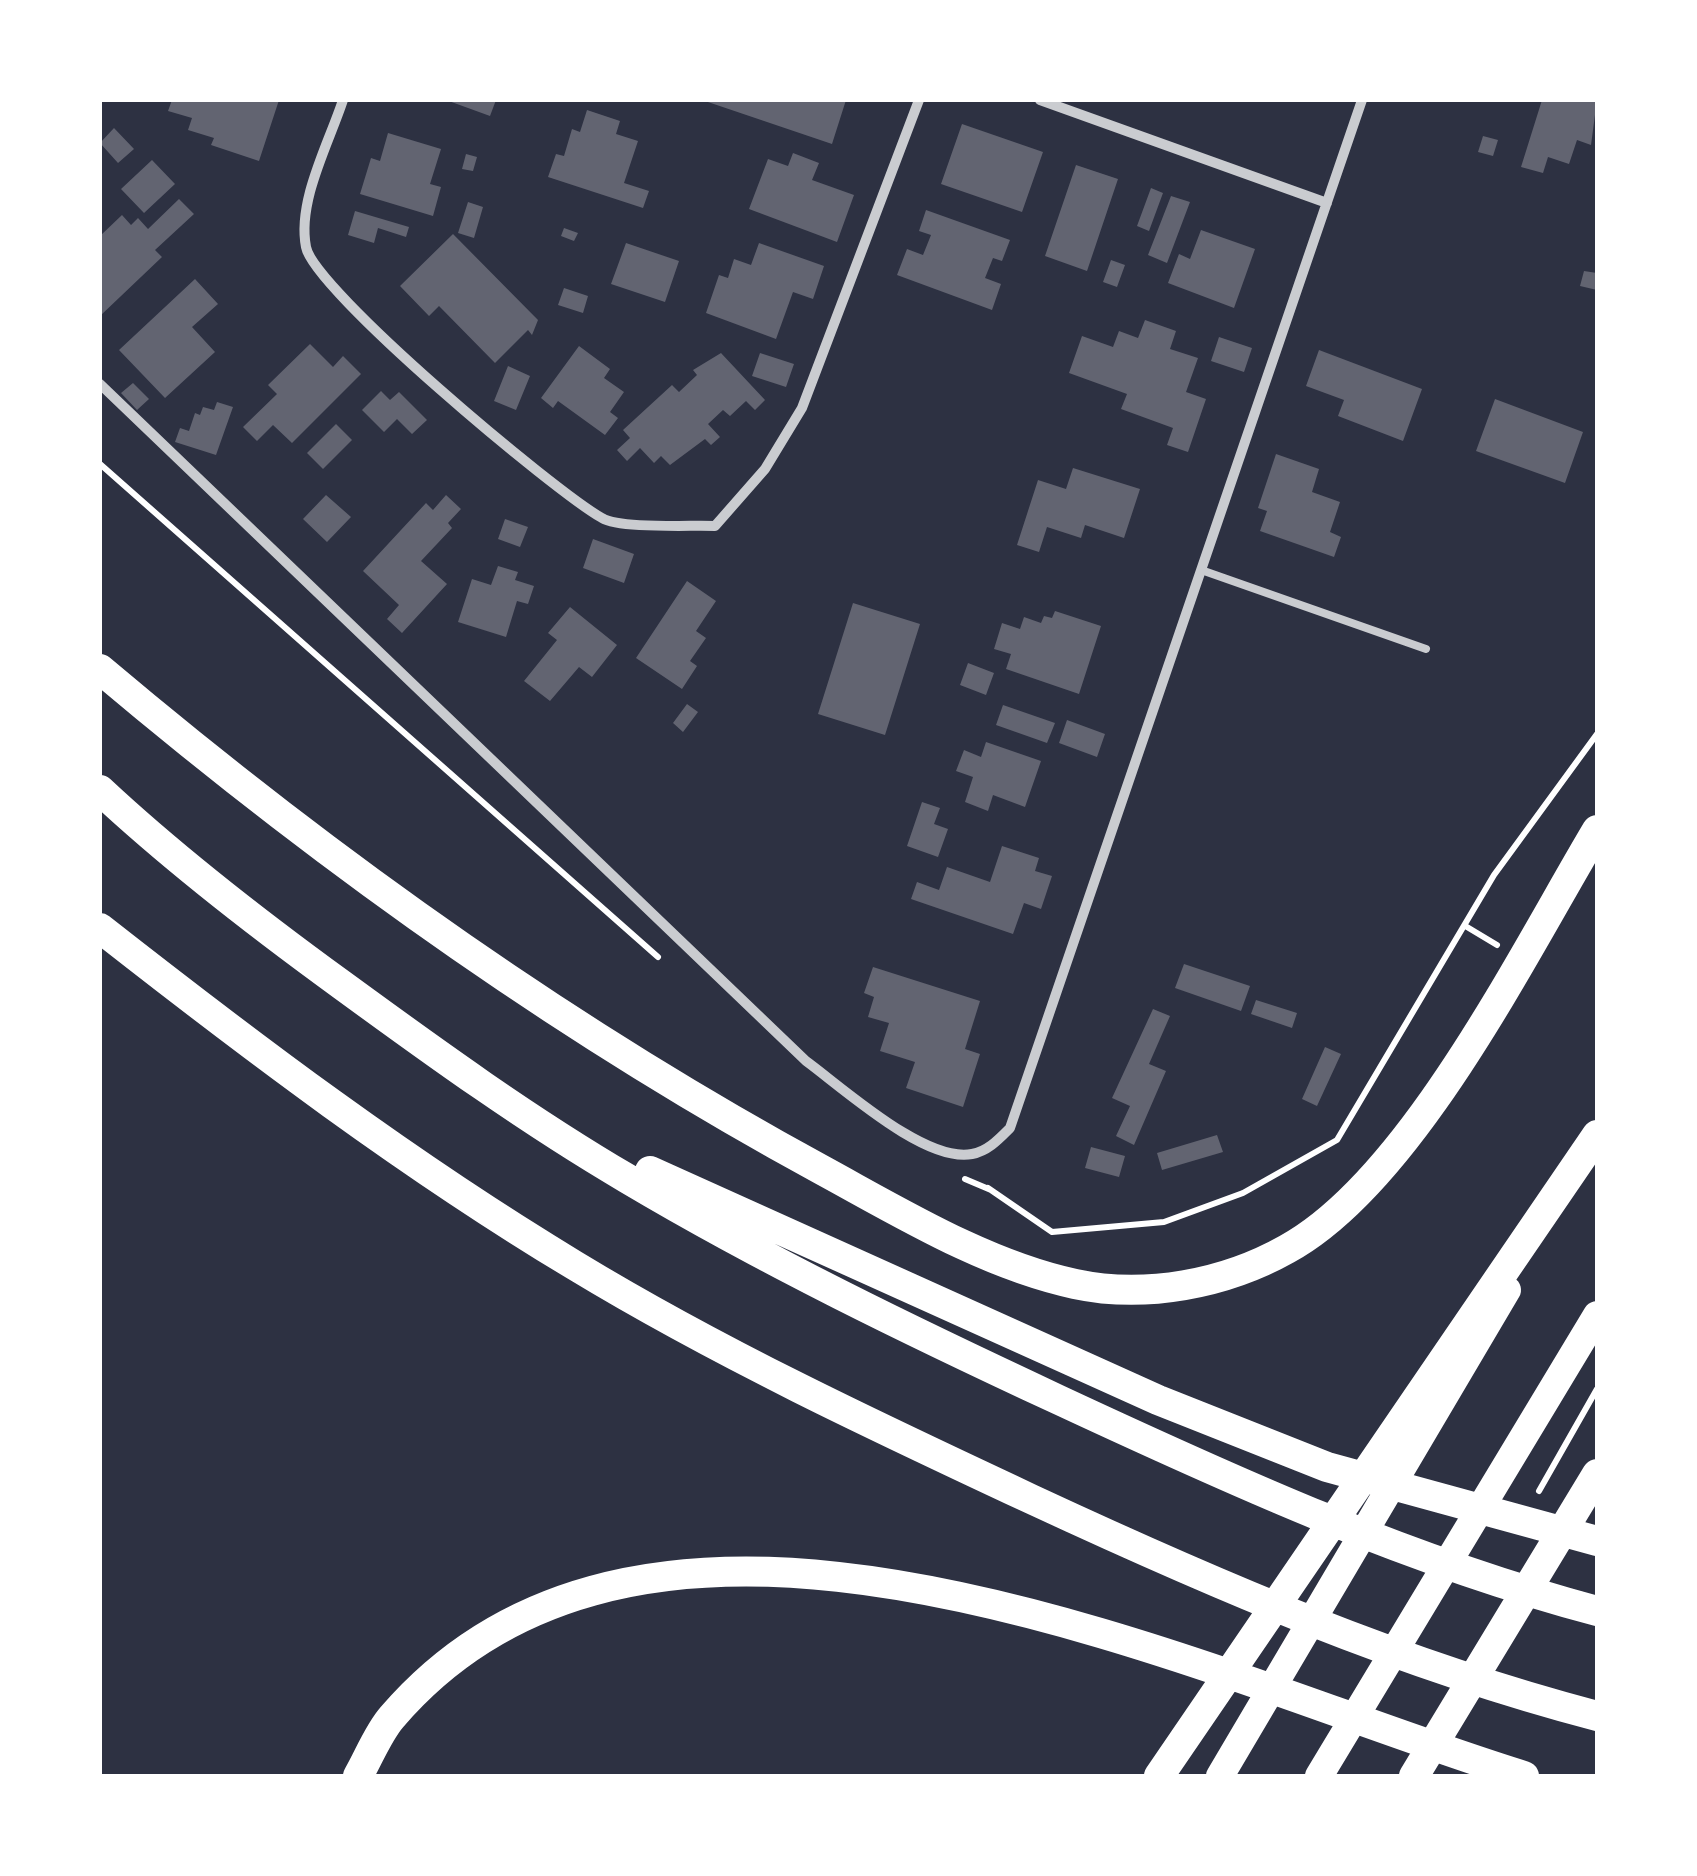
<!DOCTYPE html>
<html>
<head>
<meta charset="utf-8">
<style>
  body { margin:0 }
  #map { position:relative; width:1697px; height:1876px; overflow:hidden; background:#2d3142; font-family:Jost,sans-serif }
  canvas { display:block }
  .frame { position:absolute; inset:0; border:102px solid #fff; pointer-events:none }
</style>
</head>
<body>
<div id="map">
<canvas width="1697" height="1876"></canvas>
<div class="frame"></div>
</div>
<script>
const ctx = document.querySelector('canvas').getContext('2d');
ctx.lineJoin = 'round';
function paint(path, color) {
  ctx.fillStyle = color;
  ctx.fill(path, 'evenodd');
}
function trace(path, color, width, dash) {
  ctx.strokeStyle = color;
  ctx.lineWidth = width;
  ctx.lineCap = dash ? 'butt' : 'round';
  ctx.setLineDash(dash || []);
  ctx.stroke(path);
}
paint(new Path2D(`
  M172,100H279L259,161L211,145L214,138L188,130L192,118L168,111Z
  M446,100H496L490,116Z
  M702,100H846L832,144Z
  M1542,100H1597L1591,145L1577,140L1569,164L1548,157L1543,173L1521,167Z
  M587,110L620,121L616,134L638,141L624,183L649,191L643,208L548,177L556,154L564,156L572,129L580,132Z
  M962,124L1043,152L1022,212L941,184Z
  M114,128L134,149L118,163L100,143Z
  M388,133L441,149L430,184L441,187L433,216L360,194L371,158L380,161Z
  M1483,136L1498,140L1493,156L1478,152Z
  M793,153L819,163L812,180L854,195L837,242L749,209L768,159L788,166Z
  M466,154L477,157L473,171L462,169Z
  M152,160L175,184L144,213L121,189Z
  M1076,165L1118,179L1087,271L1045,256Z
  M1151,188L1163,193L1149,231L1137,226Z
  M1171,196L1190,202L1167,263L1148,255Z
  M179,199L194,214L155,250L162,257L100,316V236L122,215L131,225L138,218L148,229Z
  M468,202L483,207L474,238L458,233Z
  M926,210L1010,240L1002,261L993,258L985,278L1001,284L992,310L897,275L907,249L923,255L931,235L919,231Z
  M355,211L409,227L406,237L378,228L374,243L348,235Z
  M564,228L578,233L574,241L561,236Z
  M1201,230L1255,249L1234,308L1168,283L1179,254L1190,259Z
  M453,234L538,320L532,335L528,330L495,363L439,306L429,316L400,286Z
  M626,243L679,261L665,302L611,284Z
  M759,243L824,266L813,299L793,292L776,339L706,313L719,275L728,278L734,259L751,265Z
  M1111,260L1125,265L1117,287L1103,282Z
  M1584,271L1597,273V290L1580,286Z
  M195,279L218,304L192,327L215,352L165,398L119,350Z
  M564,288L588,296L583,313L558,305Z
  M1145,320L1176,331L1170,349L1198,358L1186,392L1206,399L1188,452L1167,445L1173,428L1121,409L1127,394L1069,373L1082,336L1113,347L1119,331L1138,338Z
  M1219,337L1252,348L1244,372L1211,361Z
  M310,344L333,367L343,356L361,374L292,443L273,425L257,441L243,427L277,394L268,385Z
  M579,346L610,369L604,378L624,392L610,412L618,418L605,435L558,401L553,408L541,398Z
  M1319,350L1422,389L1403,441L1338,416L1344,400L1306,386Z
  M721,353L765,400L755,410L746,401L730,416L723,410L708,424L720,437L711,445L705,439L670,465L661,456L654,463L640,448L627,461L617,450L630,438L623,430L672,385L679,392L697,375L693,370Z
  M760,353L794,364L786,387L752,376Z
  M508,366L530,376L516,410L494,401Z
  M133,383L149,399L137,410L121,393Z
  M381,391L390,400L399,392L427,420L412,434L397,419L384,432L362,410Z
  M1495,399L1583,432L1565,483L1476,451Z
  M217,402L233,407L216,455L175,442L180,428L189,431L195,413L200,415L203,407L214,410Z
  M336,424L352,440L323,469L307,453Z
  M1276,454L1319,469L1312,492L1340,502L1330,532L1341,537L1334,557L1260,531L1267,511L1258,508Z
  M1073,468L1140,489L1124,538L1085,525L1081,538L1047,527L1039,552L1017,545L1038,480L1066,489Z
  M326,495L351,517L327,542L303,519Z
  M446,495L461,509L448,523L452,528L421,561L447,584L402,633L387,619L399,605L363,571L426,503L433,510Z
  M505,519L528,527L520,547L498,539Z
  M593,539L634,554L624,583L583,568Z
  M498,566L518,572L515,580L534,586L528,604L517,601L506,637L458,622L472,579L491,585Z
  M687,581L716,601L696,631L706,638L690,661L697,666L682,689L636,658Z
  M853,603L920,624L885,735L818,714Z
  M570,607L617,645L592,677L579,667L550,701L524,681L557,640L548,633Z
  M1055,611L1101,626L1079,694L1006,669L1011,654L994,649L1002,623L1020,629L1024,617L1041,623L1044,616L1052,618Z
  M968,663L994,673L986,695L960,685Z
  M687,704L698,712L683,732L673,723Z
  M1003,705L1055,723L1047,743L996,725Z
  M1067,720L1105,734L1097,757L1059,743Z
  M986,742L1041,761L1025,807L993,795L988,811L965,802L973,777L956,771L964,750L981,757Z
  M922,802L940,808L934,824L948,829L938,857L907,846Z
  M1002,846L1039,858L1035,871L1052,876L1041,909L1024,903L1013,934L911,899L917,882L939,890L947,867L990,882Z
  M1184,964L1250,986L1241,1011L1175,988Z
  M873,967L980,1001L965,1049L980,1054L963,1107L906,1088L915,1062L880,1051L889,1023L868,1017L874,997L864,993Z
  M1256,1000L1297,1013L1292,1028L1251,1014Z
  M1153,1009L1170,1016L1149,1064L1166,1071L1134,1145L1116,1136L1130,1106L1112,1098Z
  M1325,1047L1341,1054L1317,1106L1302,1099Z
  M1217,1135L1223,1152L1162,1170L1157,1153Z
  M1091,1147L1125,1156L1119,1177L1085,1168Z`), '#626471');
trace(new Path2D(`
  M100,464L658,957
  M1467,927L1497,945
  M965,1179L991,1190
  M988,1188L1052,1232L1164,1222L1243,1193L1337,1140L1494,875L1597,734
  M1539,1491L1597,1389`), '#fff', 6);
trace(new Path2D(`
  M1204,571L1426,649`), '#caccd0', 8);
trace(new Path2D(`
  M343,100C329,143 297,201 306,247C314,290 554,491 602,518C620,529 690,525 715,526L765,469L802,408L919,100
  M1040,100L1327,203
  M100,384L806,1061C843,1088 925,1163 972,1154C988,1151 999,1139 1010,1128L1362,100`), '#caccd0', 10);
trace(new Path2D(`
  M1220,1776L1507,1290
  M1319,1776L1597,1315`), '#fff', 28);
trace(new Path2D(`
  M100,669C325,859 564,1030 822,1170C901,1213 986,1265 1075,1284C1145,1299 1225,1284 1287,1249C1411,1181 1524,952 1597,830
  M100,790C176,861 258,924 342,985C435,1053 529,1121 628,1179C766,1261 913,1332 1059,1400C1235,1482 1409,1561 1597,1611
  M100,928C253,1048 408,1165 574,1265C719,1353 877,1427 1031,1499C1216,1585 1399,1664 1597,1716
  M650,1171L1158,1400L1327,1467L1597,1541
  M358,1776C369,1757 378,1733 392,1717C661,1404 1208,1679 1524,1776
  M1159,1776L1597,1135
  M1414,1776L1597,1474`), '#fff', 30);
</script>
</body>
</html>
